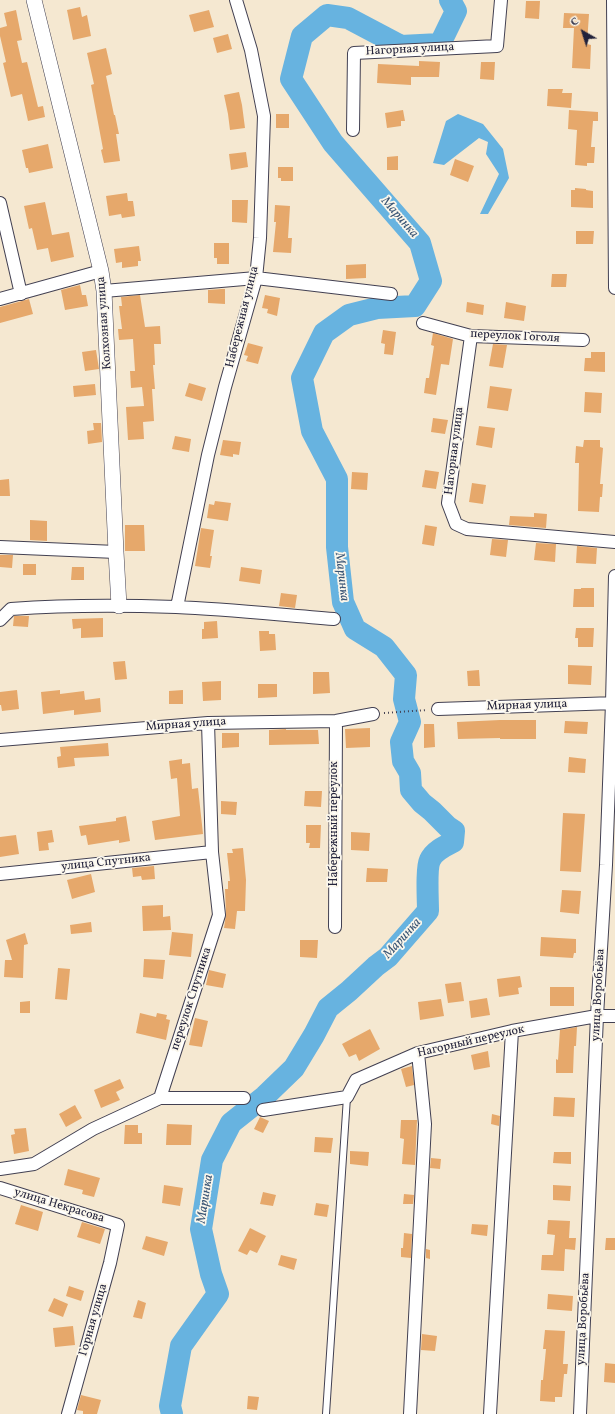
<!DOCTYPE html>
<html>
<head>
<meta charset="utf-8">
<style>
  body { margin:0 }
  #map { position:relative; width:615px; height:1414px; overflow:hidden; background:#f5e8d1; font-family:Vollkorn,serif }
  canvas { display:block }
  .north { position:absolute; left:563px; top:12px; width:40px; height:40px; -webkit-text-stroke:3px #fbf7ec; paint-order:stroke; rotate:321deg; font-size:11px; font-weight:700; line-height:16px; text-align:center; color:#22223b }
  .north::after { content:''; display:block; margin:auto; width:14px; height:18px; background:#22223b; clip-path:polygon(50% 0,100% 100%,50% 72%,0 100%) }
</style>
</head>
<body>
<div id="map">
<canvas width="615" height="1414"></canvas>
<div class="north">С</div>
</div>
<script>
const ctx = document.querySelector('canvas').getContext('2d');
ctx.lineJoin = 'round';
function paint(path, color) {
  ctx.fillStyle = color;
  ctx.fill(path, 'evenodd');
}
function trace(path, color, width, dash) {
  ctx.strokeStyle = color;
  ctx.lineWidth = width;
  ctx.lineCap = dash ? 'butt' : 'round';
  ctx.setLineDash(dash || []);
  ctx.stroke(path);
}
function write(font, color, halo, rows, align = 'center') {
  ctx.font = font + ' Vollkorn,serif';
  ctx.lineWidth = 3.5;
  ctx.setLineDash([]);
  ctx.textBaseline = 'middle';
  ctx.strokeStyle = halo;
  ctx.fillStyle = color;
  for (const [text, x, y, turn = 0] of rows) {
    ctx.save();
    ctx.translate(x, y);
    ctx.rotate((+turn || 0) * Math.PI / 180);
    ctx.textAlign = isNaN(turn) ? turn : align;
    if (halo) ctx.strokeText(text, 0, 0);
    ctx.fillText(text, 0, 0);
    ctx.restore();
  }
}
paint(new Path2D(`
  M458,114L483,124L503,149L509,178L488,214H480L499,174L486,154L488,142L479,138L444,165L433,163L446,121Z`), '#67b3e0');
trace(new Path2D(`
  M172,1414L170,1406L181,1346L218,1294L211,1274L201,1229L212,1160L231,1123L265,1096L294,1068L314,1035L328,1008L349,991L376,966L388,957L428,911C428,901 426,868 430,860C434,851 445,846 453,842L454,831L448,827L432,811L422,803L411,790L410,773L403,761L401,742L410,722L404,699L406,675L384,647L355,629L343,602L337,547V479L312,431L302,378L324,333L349,315L377,308L415,306L431,281L420,243L333,143L291,79L302,36L327,15L348,18L401,46L440,44L456,11L450,0`), '#67b3e0', 22);
paint(new Path2D(`
  M526,1H540L539,19L525,18Z
  M80,7L82,17L87,15L91,36L73,40L67,10Z
  M16,10L22,40L17,41L22,63L27,62L38,107L43,106L45,117L28,121L22,94L11,97L3,63L6,62L0,36V28L7,26L4,13Z
  M209,10L214,27L194,32L189,15Z
  M564,13L589,14L587,44L591,45L590,69L572,68L574,28H563Z
  M228,34L232,49L217,53L213,38Z
  M106,48L112,74L106,76L114,115H115L119,134H116L120,161L104,163L101,150L103,149L91,85L94,84L87,53Z
  M419,61L440,62L439,77H411V85L377,83L378,64L419,66Z
  M481,62H495L494,80L480,79Z
  M548,89H563L562,93H572L571,108L547,106Z
  M239,92L242,105L245,128L230,130L228,114L224,95Z
  M403,110L405,121H401V126L387,128L385,113Z
  M569,110L598,112V121H593L591,147H595L594,163H587V166L575,165L577,130L568,129Z
  M276,114H289V128H276Z
  M48,144L53,168L29,173L28,168H26L22,150Z
  M246,152L248,167L231,170L229,154Z
  M398,156V170H387V157Z
  M455,159L474,166L468,182L450,175Z
  M278,167H293V181H281V178H278Z
  M575,188L586,189V190L593,191V208L571,207V190H575Z
  M127,193L128,201H133L135,216L122,218L121,214L109,216L106,196Z
  M232,200H248L247,223L232,222Z
  M45,202L52,235L69,232L74,257L51,262L48,248L37,250L32,228L29,229L24,206Z
  M275,205L290,206L288,238H292L291,253L273,252L276,222H274Z
  M576,231H594L593,244H576Z
  M214,243H229V264H217V258H214Z
  M139,246L141,261H138V266L122,268V262L116,263L114,249Z
  M366,264V278L346,279V265Z
  M552,274H567L566,287H551Z
  M80,285L82,295H86L88,306L65,310L61,290Z
  M221,289H225V304L208,303V290Z
  M140,295L145,327L160,326L161,344H154L155,365H153L155,389H152L154,421L143,422L144,439L128,440L126,407L144,406L142,387L131,388L130,371H135L133,339L119,340L118,329H122L119,306H122L121,297Z
  M265,295L280,298L277,316L267,313L268,309L262,308Z
  M29,299L33,314L0,323V307Z
  M467,302L484,305L483,315L466,312Z
  M506,302L526,306L524,321L504,318Z
  M383,330L396,332L393,355L384,354L385,344L381,343Z
  M433,333L453,339L449,365L441,364L436,395L424,393L426,378H429L434,346L431,345Z
  M248,343L263,347L258,364L246,361L248,356L244,355Z
  M493,344L507,345L503,368L489,366Z
  M96,350L99,369L85,371L82,352Z
  M591,352H605V372L584,371L585,358H591Z
  M189,383L206,388L202,401L185,396Z
  M95,384L96,395L74,397L73,386Z
  M490,386L512,389L508,411L487,408Z
  M585,392L602,393L601,413L584,412Z
  M433,418L448,420L445,434L431,432Z
  M93,423H101L102,442L88,444L87,431L94,430Z
  M479,426L495,428L492,448L476,445Z
  M175,436L191,439L189,452L172,449Z
  M223,440L241,442L239,455L233,454V457L220,455Z
  M584,440H600V447L603,448L600,484H603L602,497H600L599,512L578,511L579,463H575L576,446L583,447Z
  M425,470L439,472L436,489L422,487Z
  M352,472L368,473L367,490L351,489Z
  M9,479L10,496H0V480Z
  M472,483L486,485L483,504L469,502Z
  M215,501L231,503L228,521L207,518L209,504L214,505Z
  M534,513L547,514L546,528L509,525L510,516L534,517Z
  M30,520L47,521V541L30,540Z
  M125,525H144L145,551H125Z
  M425,525L437,527L434,546L422,544Z
  M201,528L214,530L210,556H212L210,568L195,566Z
  M492,539L508,540L506,557L490,555Z
  M536,543L556,544L555,562L534,560Z
  M577,546L597,548L596,564L576,563Z
  M0,555H13L12,568L0,567Z
  M23,564H36V575H23Z
  M72,567H84V580H71Z
  M241,567L262,570L260,584L239,581Z
  M581,588H594V607H573L574,589H581Z
  M281,593L297,595L295,608L279,606Z
  M24,616H29L28,627L13,626L14,616Z
  M103,618V637L81,638V628L73,629L72,619Z
  M217,621L218,638L202,639V629H204V622Z
  M576,628H594L593,647H578V638H575Z
  M259,631H269V634H275L276,650L260,651Z
  M125,661L127,679L115,680L113,662Z
  M568,665L592,666L591,685L568,684Z
  M479,670L480,686H468L467,671Z
  M313,672H329L330,693L313,694Z
  M221,681V700L203,701L202,682Z
  M258,684H277V697L258,698Z
  M17,690L19,709L2,711L1,705H0V692Z
  M60,690V694L84,691L85,700L100,698L101,712L74,715V710L43,714L41,692Z
  M183,690V704H169V691Z
  M500,720H536V739H500V738L458,739L457,722Z
  M565,721L588,722L587,734L564,733Z
  M424,724H434L435,747L424,748Z
  M370,728V747L346,748L345,729Z
  M286,729V730H318L319,744L269,745V730Z
  M222,733H239V747L222,748Z
  M108,743L109,756L74,758L75,766L58,768L57,757L61,756L60,747Z
  M569,757L586,759L585,773L568,772Z
  M182,759V764L190,763L192,789L198,788L203,834L155,840L152,821L180,816L177,778L171,779L169,761Z
  M305,791H322L321,807L304,806Z
  M221,801L237,802L236,815L221,814Z
  M563,813L585,814L581,872L560,871Z
  M126,816L130,841L119,843V840L88,845L86,835L81,836L79,826L116,821V818Z
  M306,825H321L320,848H309L310,843H306Z
  M52,830L54,842L48,843L49,850L39,851L37,832Z
  M351,832L370,833L369,851L351,850Z
  M16,835L19,854L0,857V837Z
  M243,848L246,880L245,911H237L235,929L224,928L226,914L225,889H228V881H230L227,853H233L232,849Z
  M154,866L155,879L142,880L141,876L133,877L132,868Z
  M367,868L388,869L387,882H366Z
  M91,874L95,892L72,899L67,880Z
  M562,890L581,891L579,914L560,912Z
  M163,905V917L170,916L171,930L143,931L142,906Z
  M91,922L92,932L71,934L70,925Z
  M172,932L193,934L191,957L169,955Z
  M25,933L28,944L24,945L23,978L4,977L5,960H12L6,940Z
  M541,937L576,939V953H574L573,958L540,956Z
  M300,940H318L317,958L300,957Z
  M144,959L165,960L163,979L143,977Z
  M58,968L70,969L67,1000L55,999Z
  M209,970L226,974L223,988L206,985Z
  M520,976L522,987L518,988L519,994L499,997L497,979Z
  M461,982L464,1001L448,1003L445,984Z
  M550,987H574V1006H550Z
  M487,998L490,1015L471,1018L469,1001Z
  M441,999L444,1016L420,1020L418,1002Z
  M30,1001V1013H20V1002Z
  M140,1013L156,1017L157,1013L167,1015L166,1019L170,1020L166,1040L136,1033Z
  M195,1018L208,1021L202,1047L189,1045Z
  M577,1027L576,1046H574L573,1073H556V1059L558,1060L560,1030Z
  M370,1029L380,1049L359,1061L356,1054L349,1057L342,1044Z
  M488,1051L490,1067L474,1070L471,1055Z
  M412,1066L414,1085L406,1087L401,1069Z
  M120,1079L124,1088L116,1092L120,1100L101,1108L94,1090Z
  M554,1097L575,1098L574,1117L553,1116Z
  M75,1105L82,1118L66,1127L59,1114Z
  M492,1114L500,1116L499,1126L491,1124Z
  M260,1117L269,1121L263,1133L254,1129Z
  M401,1120H417L415,1165L402,1164L404,1139L400,1138Z
  M167,1124L192,1125L191,1145H166Z
  M125,1125H138V1133H142V1144H124Z
  M26,1128L29,1151L14,1154L11,1135L15,1134L14,1129Z
  M315,1137L333,1138L331,1153L314,1152Z
  M350,1151L369,1152L368,1166L350,1164Z
  M554,1152H571V1164L553,1163Z
  M431,1158L441,1159L440,1169L430,1168Z
  M68,1169L100,1178L94,1197L82,1194L83,1190L64,1185Z
  M164,1185L183,1188L180,1206L162,1203Z
  M553,1185L571,1186L570,1201L553,1200Z
  M263,1192L276,1195L273,1206L260,1204Z
  M404,1194L414,1195L413,1204H403Z
  M316,1203L329,1205L327,1217L314,1215Z
  M21,1205L43,1212L38,1231L15,1224Z
  M548,1220L570,1221L569,1238H576L575,1250L565,1249L564,1271L541,1270L542,1255H553L555,1235L547,1234Z
  M82,1222L105,1229L100,1244L77,1237Z
  M472,1224L488,1225L487,1236L471,1234Z
  M250,1228L266,1236L257,1253L250,1250L247,1255L238,1251Z
  M404,1233L412,1234L411,1258L401,1257V1248H403Z
  M146,1236L168,1242L164,1256L142,1249Z
  M606,1238H615V1250H605Z
  M426,1249L430,1250V1259L426,1258Z
  M281,1255L297,1259L294,1270L278,1265Z
  M69,1286L84,1291L81,1301L66,1296Z
  M548,1294L573,1296L572,1311L547,1309Z
  M54,1298L68,1304L63,1317L48,1311Z
  M138,1300L146,1303L142,1319L133,1317Z
  M73,1326L75,1345L55,1347L53,1328Z
  M545,1330L565,1331L563,1364H568L567,1374H564L562,1397H555V1402L540,1401L541,1380H543L546,1349H543Z
  M422,1334L437,1336L435,1351L421,1350Z
  M605,1363L615,1364V1383L604,1382Z
  M81,1395L101,1400L97,1414H83V1411L77,1410Z
  M248,1396L259,1397L257,1410L247,1409Z`), '#e6a86b');
const service = new Path2D(`
  M326,1414L347,1097`);
const minor = new Path2D(`
  M613,0L615,288
  M353,130L354,53L497,46L501,0
  M0,203L21,294
  M104,291L256,278L391,294
  M0,299L101,271
  M423,323L471,336L583,340
  M471,336L448,503L456,524L467,529L615,542
  M0,547L116,552
  M177,607L208,455L225,387L256,278L260,238L264,116L251,50L236,0
  M0,620L11,609C65,605 121,605 176,607C228,609 281,615 334,619
  M438,709L615,703
  M0,740L208,723L336,721L373,714
  M0,874L212,852
  M335,927L336,721
  M160,1098H244
  M263,1110L347,1097L356,1080L418,1053L512,1031L597,1016H615
  M0,1169L34,1164L93,1129L160,1098L219,915L212,852L208,723
  M0,1188L118,1225L110,1263L68,1414
  M410,1414L425,1124L418,1053
  M490,1414L512,1031
  M580,1414L597,1016L606,865L612,703L615,576`);
const tertiary = new Path2D(`
  M34,0L101,271L104,291L116,552L119,606`);
trace(service, '#424052', 8);
trace(minor, '#424052', 14);
trace(tertiary, '#424052', 16);
trace(new Path2D(`
  M384,713L427,710`), '#424052', 2, [1, 3]);
trace(service, '#fff', 6);
trace(minor, '#fff', 12);
trace(tertiary, '#fff', 15);
write('12px', '#22223b', '#fbf7ec', [
  ["Нагорная улица",410,50,-3],
  ["Набережная улица",243,317,-76],
  ["Колхозная улица",105,323,-94],
  ["переулок Гоголя",515,337,3],
  ["Нагорная улица",455,451,-83],
  ["Мирная улица",527,706,-2],
  ["Мирная улица",186,725,-4],
  ["Набережный переулок",335,824,-90],
  ["улица Спутника",106,863,-6],
  ["улица Воробьёва",599,995,-87],
  ["переулок Спутника",192,999,-72],
  ["Нагорный переулок",471,1042,-13],
  ["улица Некрасова",59,1206,17],
  ["улица Воробьёва",584,1319,-87],
  ["Горная улица",94,1320,-74]
]);
write('italic 13px', '#3a5575', '#fbf7ec', [
  ["Маринка",399,218,49],
  ["Маринка",341,577,83],
  ["Маринка",403,939,-48],
  ["Маринка",206,1199,-81]
]);
</script>
</body>
</html>
